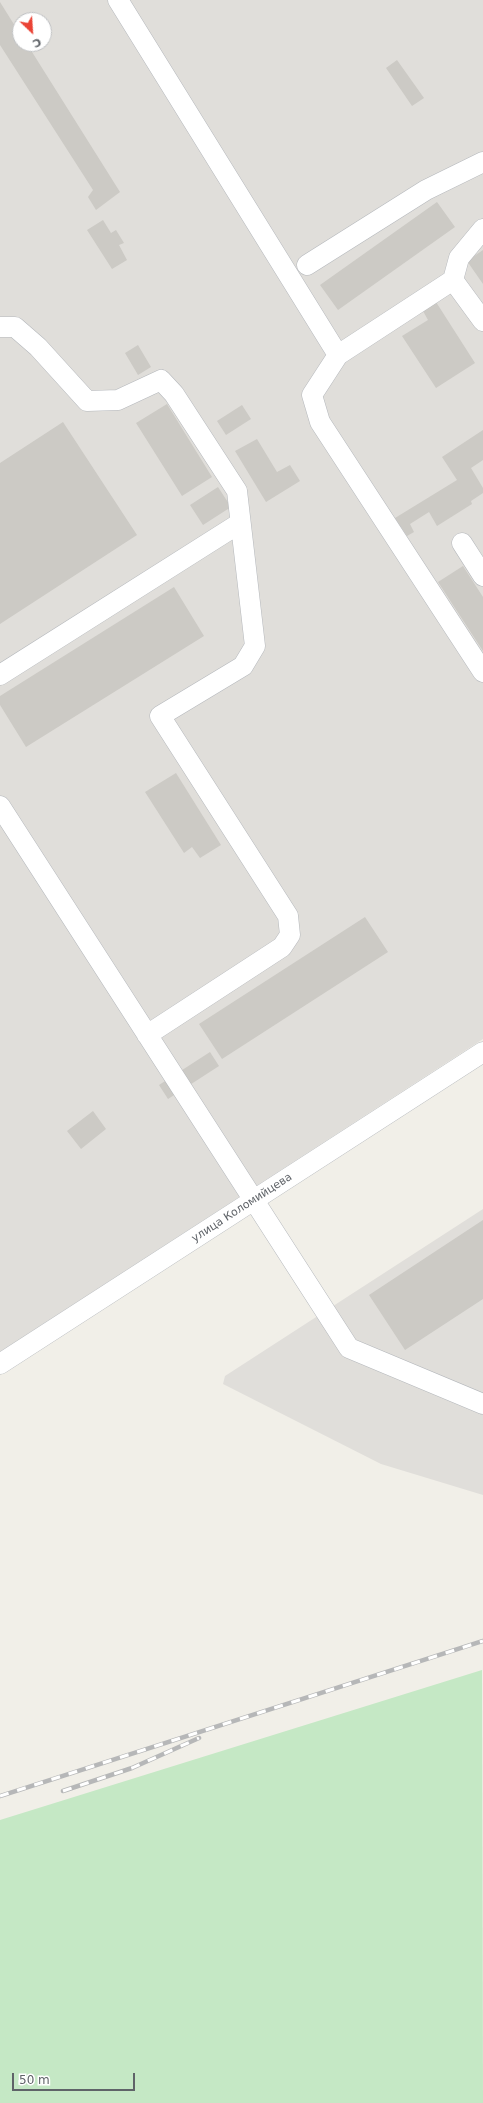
<!DOCTYPE html>
<html>
<head>
<meta charset="utf-8">
<style>
  body { margin:0 }
  #map { position:relative; width:483px; height:2103px; overflow:hidden; background:#f1efe8; font-family:"DejaVu Sans",sans-serif }
  canvas { display:block }
  .north { position:absolute; left:12px; top:12px; width:40px; height:40px; box-sizing:border-box; background:#fff; border:1px solid #bfc1c3; border-radius:50%; rotate:155deg; font-size:11px; font-weight:700; line-height:16px; text-align:center; color:#5f6368 }
  .north::after { content:''; display:block; margin:auto; width:14px; height:18px; background:#ea4335; clip-path:polygon(50% 0,100% 100%,50% 72%,0 100%) }
  .scale { position:absolute; left:12px; top:2073px; width:123px; height:18px; box-sizing:border-box; border:2px solid #5f6368; border-top:0; padding-left:5px; font-size:12px; line-height:14px; white-space:nowrap; color:#5f6368; -webkit-text-stroke:3px #fff; paint-order:stroke }
</style>
</head>
<body>
<div id="map">
<canvas width="483" height="2103"></canvas>
<div class="north">С</div>
<div class="scale">50 m</div>
</div>
<script>
const ctx = document.querySelector('canvas').getContext('2d');
ctx.lineJoin = 'round';
function paint(path, color) {
  ctx.fillStyle = color;
  ctx.fill(path, 'evenodd');
}
function trace(path, color, width, dash) {
  ctx.strokeStyle = color;
  ctx.lineWidth = width;
  ctx.lineCap = dash ? 'butt' : 'round';
  ctx.setLineDash(dash || []);
  ctx.stroke(path);
}
function write(font, color, halo, rows, align = 'center') {
  ctx.font = font + ' "DejaVu Sans",sans-serif';
  ctx.lineWidth = 3.5;
  ctx.setLineDash([]);
  ctx.textBaseline = 'middle';
  ctx.strokeStyle = halo;
  ctx.fillStyle = color;
  for (const [text, x, y, turn = 0] of rows) {
    ctx.save();
    ctx.translate(x, y);
    ctx.rotate((+turn || 0) * Math.PI / 180);
    ctx.textAlign = isNaN(turn) ? turn : align;
    if (halo) ctx.strokeText(text, 0, 0);
    ctx.fillText(text, 0, 0);
    ctx.restore();
  }
}
paint(new Path2D(`
  M0,0H483V1039L0,1352ZM20,20H44V44H20Z
  M483,1209V1495L381,1464L223,1384L225,1376Z`), '#e0deda');
paint(new Path2D(`
  M482,1670L483,2103H0V1820Z`), '#c5e8c5');
paint(new Path2D(`
  M0,2L20,34V44H27L120,192L96,210L88,197L93,190L0,45Z
  M397,60L424,98L412,106L386,68Z
  M437,202L455,227L338,310L320,285Z
  M103,220L111,233L116,230L124,243L119,245L127,260L112,269L87,230Z
  M483,250V284L467,261Z
  M436,302L475,363L436,388L402,336L428,320L423,311Z
  M138,345L151,367L138,375L125,353Z
  M167,404L212,477L182,496L136,423Z
  M242,405L251,419L226,435L217,421Z
  M63,422L137,535L0,624V463Z
  M483,430V460L471,468L483,488V493L471,501L472,504L437,526L429,512L410,524L414,532L407,536L395,518L457,480L442,457Z
  M257,439L277,472L290,465L300,481L266,502L235,451Z
  M218,487L231,507L203,525L190,505Z
  M463,566L483,597V651L438,582Z
  M174,587L204,636L26,747L0,705V696Z
  M176,773L221,845L200,858L192,847L184,853L145,792Z
  M365,917L388,952L222,1059L199,1024Z
  M210,1052L219,1066L168,1099L159,1085Z
  M93,1111L106,1129L81,1149L67,1131Z
  M483,1220V1299L405,1350L369,1295Z`), '#cccac5');
const minor = new Path2D(`
  M118,0L338,355
  M307,265L426,190L483,162
  M453,280L459,258L483,229
  M483,321L453,280L338,355L312,395L320,422L483,672
  M0,327H15L38,347L87,401L118,400L161,380L174,394L237,491L255,646L243,666L160,716L288,916L290,935L282,947L147,1035
  M462,543L483,576
  M0,675L240,523
  M0,806L349,1348L483,1404
  M0,1364L483,1052`);
trace(minor, '#b5b8bc', 21);
trace(minor, '#fff', 20);
const rail = new Path2D(`
  M63,1791L132,1768L199,1738
  M0,1796L483,1641`);
trace(rail, '#b6b7b8', 4.5);
trace(rail, '#fff', 3, [9]);
write('11px', '#5f6368', '#fff', [
  ["улица Коломийцева",242,1208,-33]
]);
</script>
</body>
</html>
